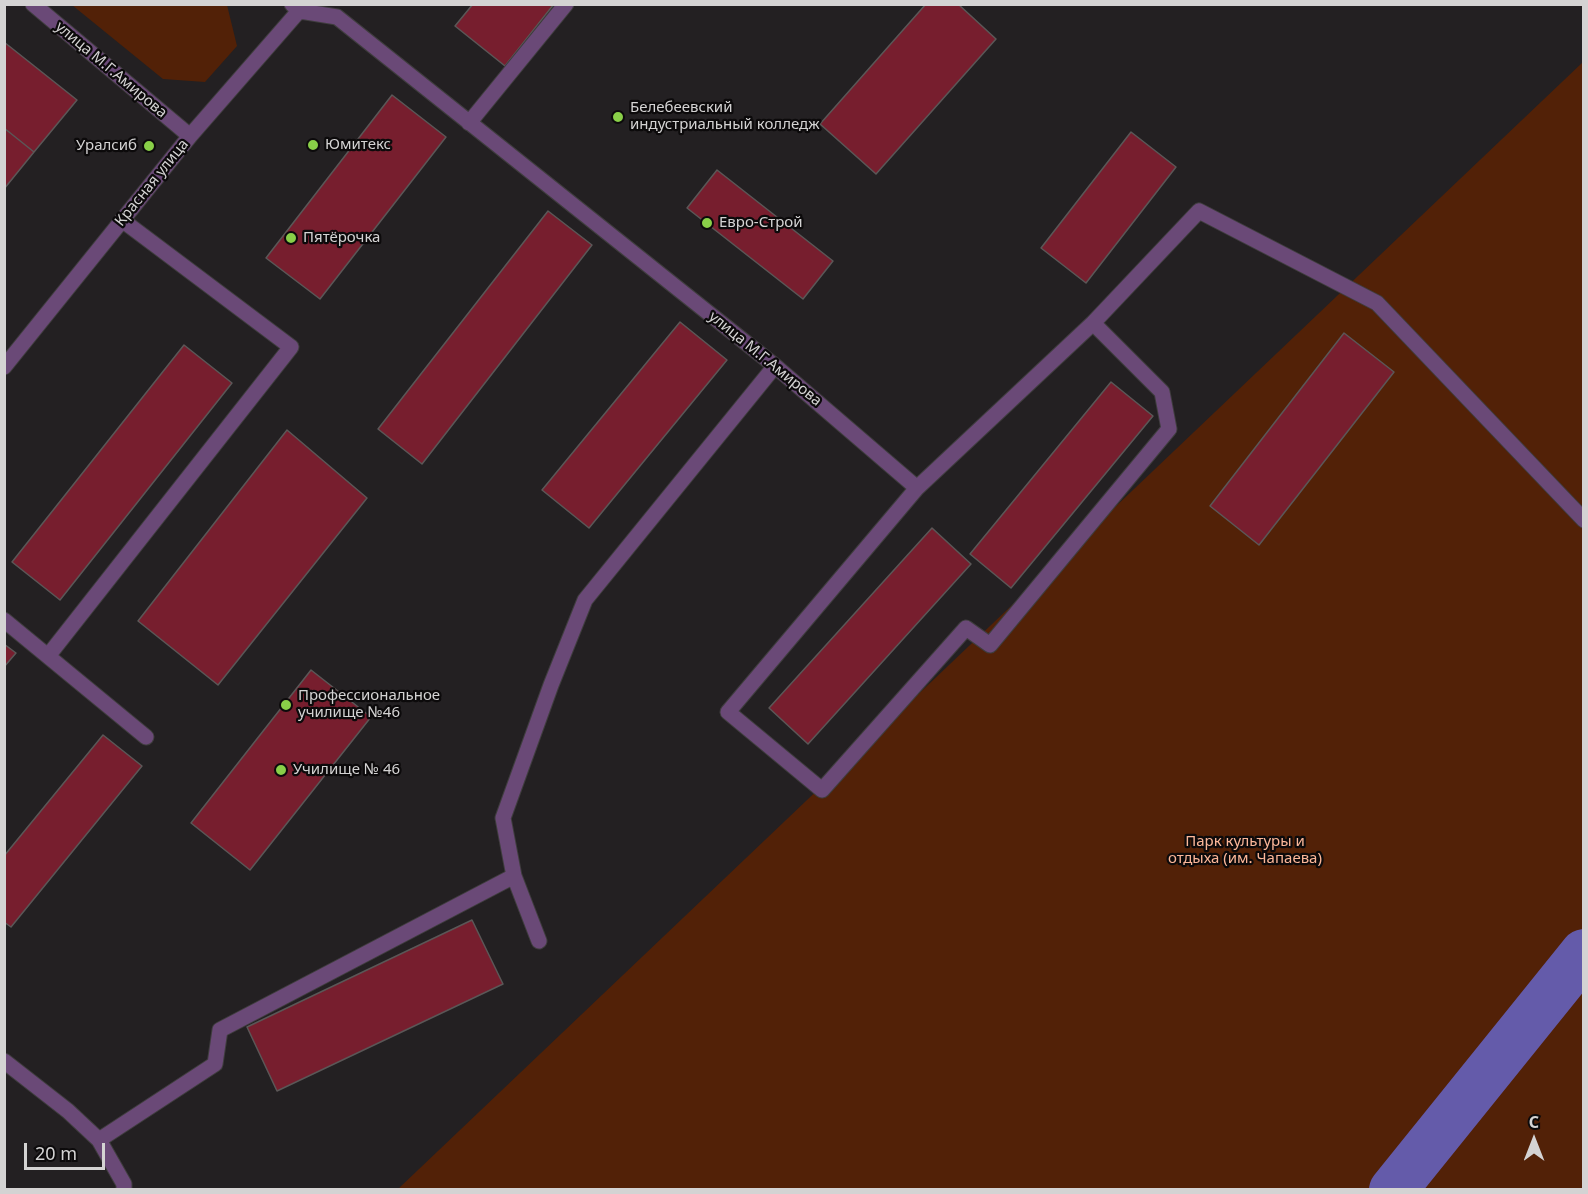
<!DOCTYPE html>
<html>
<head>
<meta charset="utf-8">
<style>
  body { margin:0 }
  #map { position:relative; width:1588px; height:1194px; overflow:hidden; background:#232022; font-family:"Noto Sans",sans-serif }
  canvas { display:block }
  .frame { position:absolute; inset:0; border:6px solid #d4d3d3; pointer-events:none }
  .north { position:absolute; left:1504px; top:1110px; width:60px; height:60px; -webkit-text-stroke:4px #0c0a0b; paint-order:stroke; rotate:0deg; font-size:16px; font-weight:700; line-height:24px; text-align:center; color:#d4d3d3 }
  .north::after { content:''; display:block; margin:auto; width:21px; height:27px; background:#d4d3d3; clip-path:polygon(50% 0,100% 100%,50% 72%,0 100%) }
  .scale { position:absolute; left:24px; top:1143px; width:81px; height:27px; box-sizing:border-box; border:3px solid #d4d3d3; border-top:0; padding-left:8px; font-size:18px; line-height:21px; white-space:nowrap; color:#d4d3d3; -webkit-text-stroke:4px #0c0a0b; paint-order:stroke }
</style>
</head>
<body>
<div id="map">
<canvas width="1588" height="1194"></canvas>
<div class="frame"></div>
<div class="north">С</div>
<div class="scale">20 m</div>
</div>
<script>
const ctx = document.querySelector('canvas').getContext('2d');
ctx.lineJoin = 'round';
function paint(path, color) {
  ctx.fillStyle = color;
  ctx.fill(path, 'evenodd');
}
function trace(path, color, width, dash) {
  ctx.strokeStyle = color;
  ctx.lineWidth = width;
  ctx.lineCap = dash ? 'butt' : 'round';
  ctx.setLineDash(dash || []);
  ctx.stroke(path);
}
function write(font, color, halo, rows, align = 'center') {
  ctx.font = font + ' "Noto Sans",sans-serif';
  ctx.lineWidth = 4.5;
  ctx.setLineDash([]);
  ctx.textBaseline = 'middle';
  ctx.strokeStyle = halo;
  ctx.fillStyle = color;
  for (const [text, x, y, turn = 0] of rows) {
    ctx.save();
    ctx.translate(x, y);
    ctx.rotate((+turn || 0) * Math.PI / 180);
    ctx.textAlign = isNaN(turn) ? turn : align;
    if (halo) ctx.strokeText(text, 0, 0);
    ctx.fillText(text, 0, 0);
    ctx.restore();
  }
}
paint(new Path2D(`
  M72,5H227L237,46L205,82L163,79Z
  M1583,62V1189H398Z`), '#522107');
trace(new Path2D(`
  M1393,1190L1584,953`), '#645baa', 48);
const building = new Path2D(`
  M473,4H554L505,66L455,26Z
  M926,4H958L996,39L876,174L820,124Z
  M4,42L77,100L34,152L4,128Z
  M392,95L446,137L320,299L266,258Z
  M4,128L34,152L4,189Z
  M1131,132L1176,167L1086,283L1041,248Z
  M717,170L833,261L803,299L687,208Z
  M548,211L592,245L422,464L378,429Z
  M680,322L727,360L589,528L542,490Z
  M1344,333L1394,372L1259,545L1210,506Z
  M184,345L232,383L60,600L12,562Z
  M1111,382L1153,416L1011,588L970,554Z
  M287,430L367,498L218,685L138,621Z
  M932,528L971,564L808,744L769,708Z
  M4,644L16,653L4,667Z
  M311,670L371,717L250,870L191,823Z
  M103,735L142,766L11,927L4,922V856Z
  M472,920L503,984L277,1091L247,1027Z`);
paint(building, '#771e2e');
trace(building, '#5b5757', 1.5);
const minor = new Path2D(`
  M33,4L190,136
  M292,4L300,11L337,17L775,366L917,488
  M469,123L566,4
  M1093,323L1162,392L1169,429L990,645L966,628L822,790L728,712L917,488L1093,323L1199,211L1377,303L1584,520
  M4,367L190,136L305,4
  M4,620L146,737
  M48,656L291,347L122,220
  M539,941L514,876L503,818L551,685L585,600L775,366
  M4,1061L68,1111L99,1140L215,1064L220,1030L514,876
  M99,1140L124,1184V1190`);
trace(minor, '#3f3d3e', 17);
trace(minor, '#6a4977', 15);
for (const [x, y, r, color] of [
  [618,117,6,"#89cf48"],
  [313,145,6,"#89cf48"],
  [149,146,6,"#89cf48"],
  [707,223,6,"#89cf48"],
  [291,238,6,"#89cf48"],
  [286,705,6,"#89cf48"],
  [281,770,6,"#89cf48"]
]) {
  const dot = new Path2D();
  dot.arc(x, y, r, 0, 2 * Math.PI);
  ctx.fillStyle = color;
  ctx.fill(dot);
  trace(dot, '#0c0a0b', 2);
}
write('15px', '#d4d3d3', '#0c0a0b', [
  ["улица М.Г.Амирова",111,70,40],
  ["Красная улица",152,183,-51],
  ["улица М.Г.Амирова",765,359,39]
]);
write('15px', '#d4d3d3', '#0c0a0b', [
  ["Белебеевский",630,108],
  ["индустриальный колледж",630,125],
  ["Юмитекс",325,145],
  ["Уралсиб",137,146,"right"],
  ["Евро-Строй",719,223],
  ["Пятёрочка",303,238],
  ["Профессиональное",298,696],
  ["училище №46",298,713],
  ["Училище № 46",293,770]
], 'left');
write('15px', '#fcb799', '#0c0a0b', [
  ["Парк культуры и",1245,842],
  ["отдыха (им. Чапаева)",1245,859]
]);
</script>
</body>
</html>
